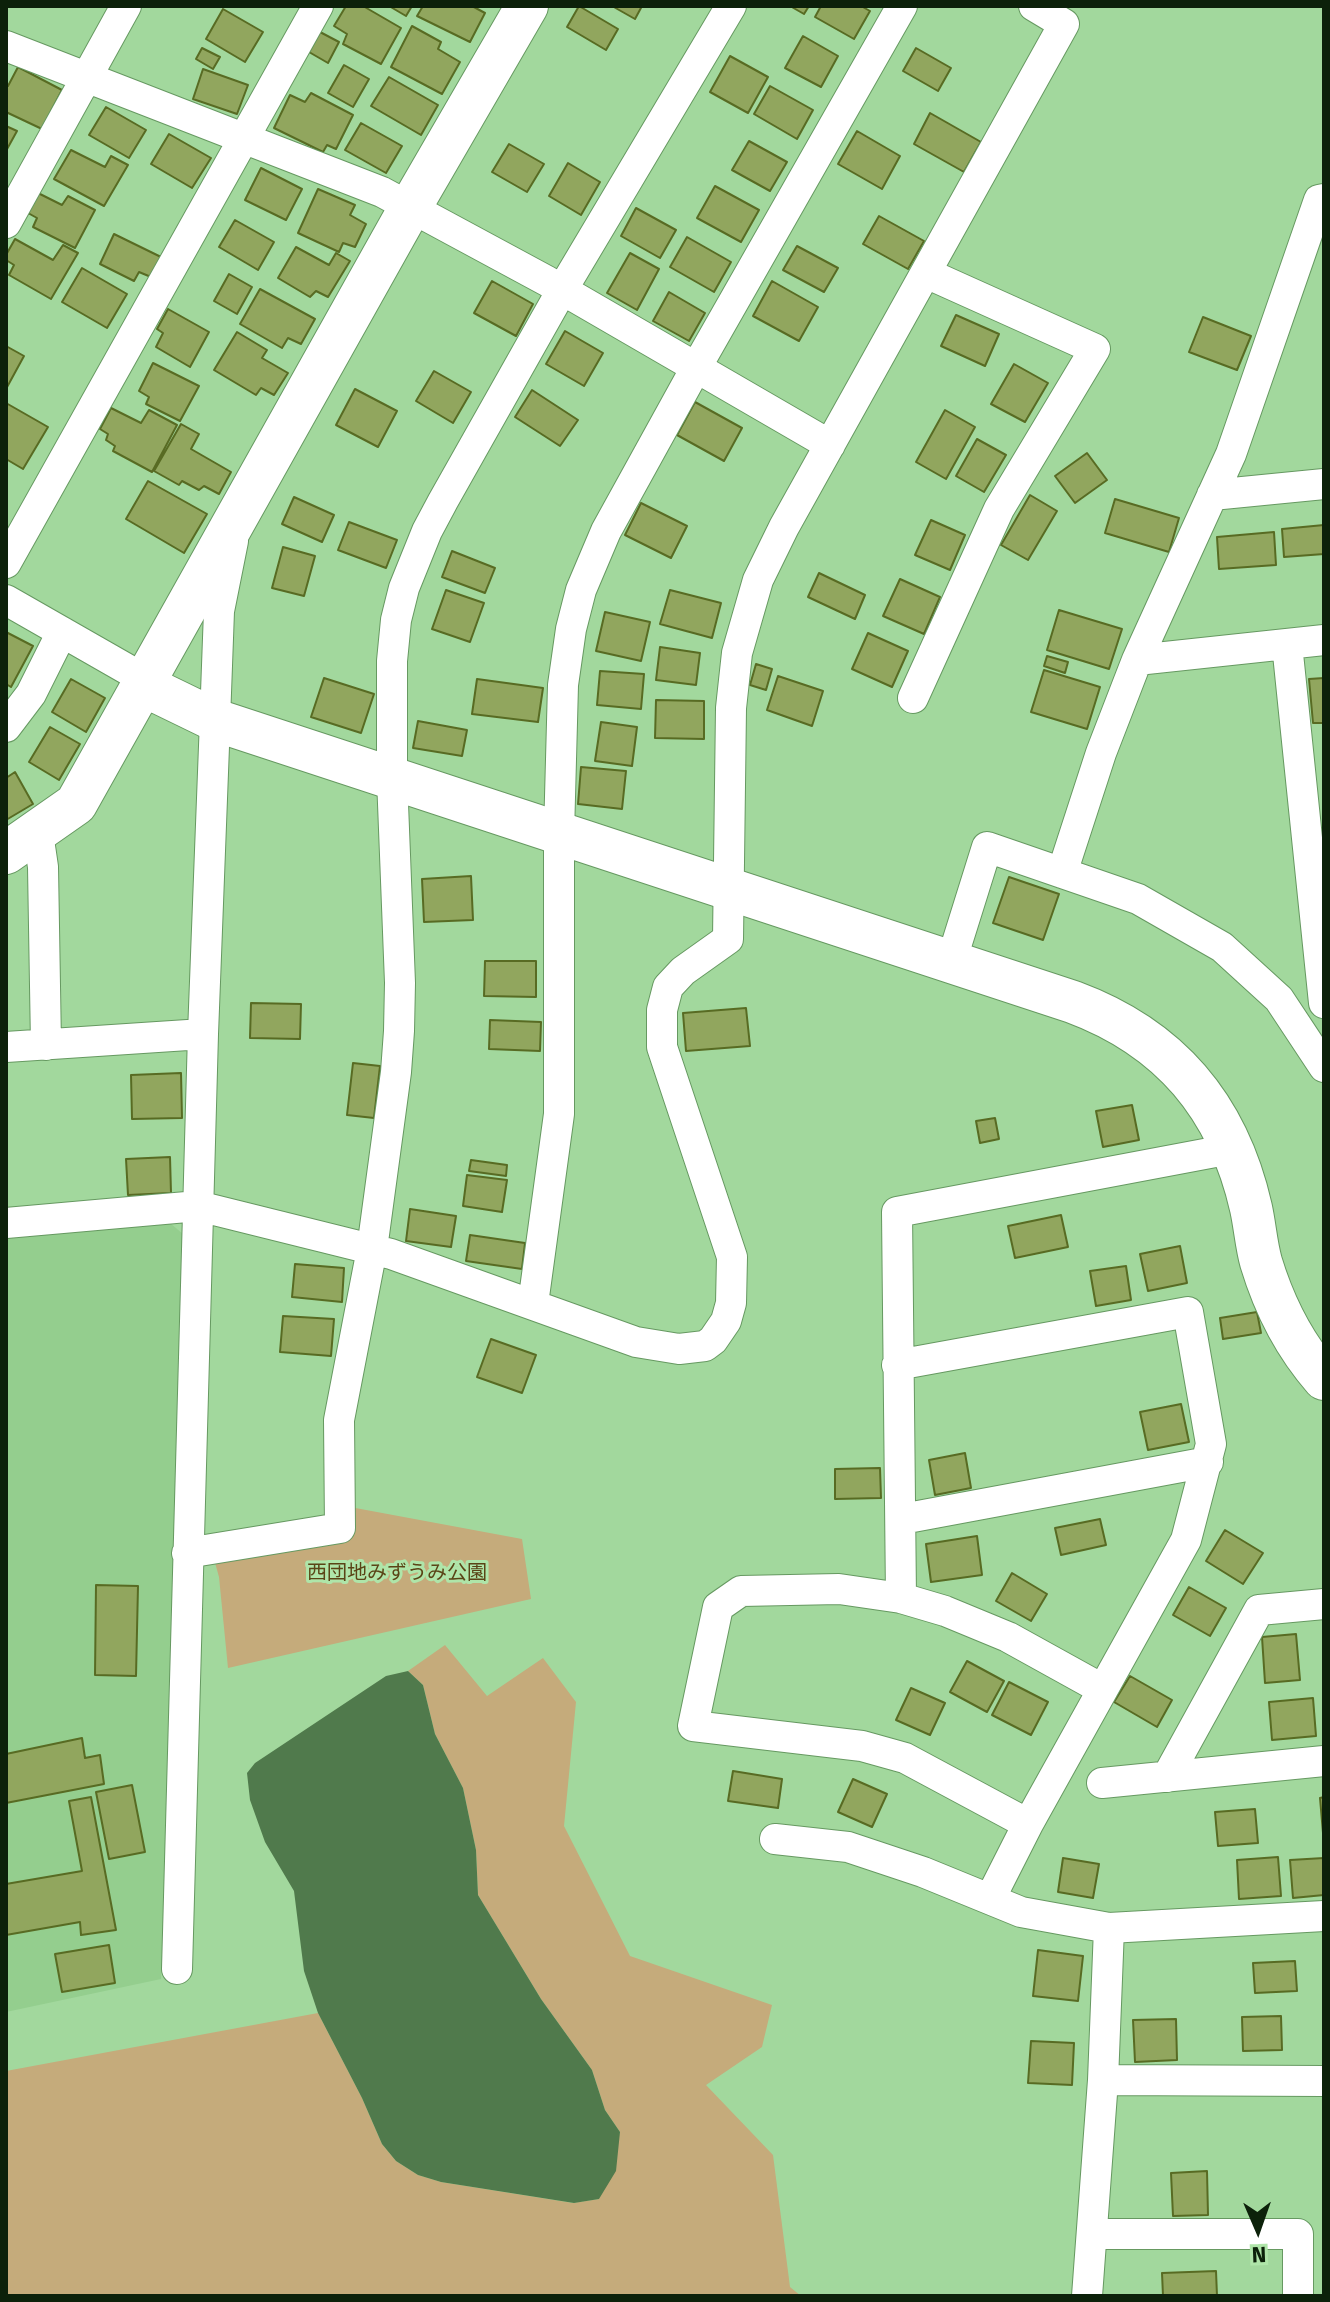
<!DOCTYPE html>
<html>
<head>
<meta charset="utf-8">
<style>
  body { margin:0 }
  #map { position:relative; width:1330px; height:2302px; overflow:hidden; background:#a2d89d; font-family:"Fira Sans",sans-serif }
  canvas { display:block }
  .frame { position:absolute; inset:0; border:8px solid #0c210a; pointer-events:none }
  .north { position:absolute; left:1218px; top:2190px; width:80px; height:80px; -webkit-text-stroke:6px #afe5a9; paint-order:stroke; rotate:178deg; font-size:22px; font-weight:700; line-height:32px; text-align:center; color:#0c210a }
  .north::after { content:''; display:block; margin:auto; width:28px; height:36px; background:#0c210a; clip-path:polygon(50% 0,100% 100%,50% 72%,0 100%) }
</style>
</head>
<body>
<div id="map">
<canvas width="1330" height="2302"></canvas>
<div class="frame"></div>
<div class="north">N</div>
</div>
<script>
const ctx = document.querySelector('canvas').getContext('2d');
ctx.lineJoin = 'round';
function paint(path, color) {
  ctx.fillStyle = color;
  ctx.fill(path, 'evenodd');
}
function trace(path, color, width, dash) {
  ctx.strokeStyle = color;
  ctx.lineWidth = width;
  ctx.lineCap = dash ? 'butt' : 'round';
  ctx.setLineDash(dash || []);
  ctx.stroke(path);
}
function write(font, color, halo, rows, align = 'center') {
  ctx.font = font + ' "Fira Sans","Noto Sans JP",sans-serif';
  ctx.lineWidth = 6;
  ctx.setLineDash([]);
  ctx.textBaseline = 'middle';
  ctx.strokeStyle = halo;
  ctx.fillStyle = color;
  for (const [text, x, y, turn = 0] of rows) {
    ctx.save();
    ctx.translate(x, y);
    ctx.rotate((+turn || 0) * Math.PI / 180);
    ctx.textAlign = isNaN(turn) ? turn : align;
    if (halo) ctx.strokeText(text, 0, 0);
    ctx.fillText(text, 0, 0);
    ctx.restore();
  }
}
paint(new Path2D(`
  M170,1223L183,1234L161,1979L6,2012V1237Z`), '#94ce8e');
paint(new Path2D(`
  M350,1507L522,1539L531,1599L228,1668L219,1577L214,1559L351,1539Z
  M445,1645L487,1696L543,1658L576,1702L564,1826L630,1956L772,2005L762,2047L706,2085L773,2155L790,2287L801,2296H6V2071L318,2013L362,2098L382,2144L396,2161L418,2175L441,2182L573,2203L599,2199L620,2132L605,2110L592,2070L541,1999L478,1895L476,1850L463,1788L435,1734L423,1685L408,1671Z`), '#c5ab7b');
paint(new Path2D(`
  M408,1671L423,1685L435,1734L463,1788L476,1850L478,1895L541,1999L592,2070L605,2110L620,2132L616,2171L599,2199L574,2203L441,2182L418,2175L396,2161L382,2144L362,2098L318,2013L304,1971L294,1891L265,1842L250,1800L247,1773L255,1763L386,1676Z`), '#507a4c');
const building = new Path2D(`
  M346,6H363L401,28L381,64L343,44L347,34L334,26Z
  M389,6H412L406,16Z
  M423,6H472L485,13L470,42L417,16Z
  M579,6L618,29L606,50L567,27Z
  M612,6H642L635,19Z
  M790,6H809L804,14Z
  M821,6H861L870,11L854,39L815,17Z
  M223,9L263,32L245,62L206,39Z
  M412,26L441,42L438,49L460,62L442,94L391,67Z
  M320,32L339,42L328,63L309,52Z
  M803,36L838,56L821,87L785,68Z
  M202,48L220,57L213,69L196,59Z
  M916,48L951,68L938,91L903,71Z
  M730,56L768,77L748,113L710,92Z
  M344,65L369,79L353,107L328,93Z
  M18,67L62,90L42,129L6,112V85L8,86Z
  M203,69L248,85L237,114L193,99Z
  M389,77L438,105L421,135L371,106Z
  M770,86L813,110L797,139L754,114Z
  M311,93L353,115L336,149L327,145L323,152L274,128L290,95L305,102Z
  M106,107L146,130L129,158L89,135Z
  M930,113L981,142L964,172L914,144Z
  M361,123L402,146L386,173L345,150Z
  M6,126L17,131L6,151Z
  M857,131L900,156L882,189L838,164Z
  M169,134L211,158L192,188L151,164Z
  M749,141L787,162L770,191L732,170Z
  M509,144L544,164L527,192L492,172Z
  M71,150L105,167L111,156L128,165L104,206L54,179Z
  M568,163L600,182L581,215L549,196Z
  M261,168L302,189L286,220L245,200Z
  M715,186L759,210L741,242L697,218Z
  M318,189L355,205L350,215L366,224L355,247L343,243L339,252L298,233Z
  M38,193L62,205L68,196L95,210L75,248L33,227L37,218L28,213Z
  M636,208L676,230L660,258L621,236Z
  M879,216L924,241L908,269L863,244Z
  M235,220L274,242L258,270L219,247Z
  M114,234L161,257L151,277L139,272L134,281L100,264Z
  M687,237L731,262L714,292L670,267Z
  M15,239L53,260L63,245L78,253L51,299L9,275L14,265L6,260V255Z
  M797,246L838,268L824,292L783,270Z
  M296,247L329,265L336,253L350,261L328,297L316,291L310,297L278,278Z
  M630,253L659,269L637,310L607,293Z
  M82,268L127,294L107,328L62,302Z
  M229,274L252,287L237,314L214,301Z
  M492,281L533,304L516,336L474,313Z
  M772,281L818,307L799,341L753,316Z
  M260,289L315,319L301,344L288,338L282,348L240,324Z
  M669,292L705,313L689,341L653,321Z
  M168,309L209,332L190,367L156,347L163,333L157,329Z
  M956,315L999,334L985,366L941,346Z
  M1203,317L1251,336L1237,370L1189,352Z
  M565,331L603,353L584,386L546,364Z
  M237,332L267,350L262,358L288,373L274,395L261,388L256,395L214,370Z
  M6,346L24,356L6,389Z
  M153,363L199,386L180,421L146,404L149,397L139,391Z
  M1014,364L1048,383L1025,422L991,404Z
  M434,371L471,392L453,423L416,401Z
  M355,389L397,411L378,447L336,425Z
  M532,390L578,420L560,446L515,417Z
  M695,402L742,428L724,461L677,435Z
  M6,403L48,427L23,469L6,459Z
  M111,408L141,423L149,410L177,425L152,472L113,451L115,446L106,440L108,434L100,429Z
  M945,410L975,427L946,479L916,462Z
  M181,424L199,434L191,449L231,472L219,494L204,486L199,490L182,481L179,485L154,471Z
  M977,439L1006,455L984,492L956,476Z
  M1087,453L1107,480L1075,503L1055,476Z
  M148,481L207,514L184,553L126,519Z
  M1030,495L1057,511L1028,560L1001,545Z
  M294,497L334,515L322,542L282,524Z
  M1115,499L1179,518L1169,552L1105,533Z
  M641,503L687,526L671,558L625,535Z
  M931,520L965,535L950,570L915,555Z
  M349,522L397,540L386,568L338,550Z
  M1324,525V554L1284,557L1282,529Z
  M1274,532L1276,565L1219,569L1217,537Z
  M283,547L315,556L304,596L272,588Z
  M452,551L495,568L485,593L442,577Z
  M819,573L865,595L855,619L808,597Z
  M900,579L940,597L924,634L883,616Z
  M446,590L484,603L470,642L432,629Z
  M670,590L721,603L712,638L660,624Z
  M1059,610L1122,629L1109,669L1047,650Z
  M605,612L650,622L641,661L596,651Z
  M6,632L33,646L11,687L6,684Z
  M868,633L908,651L892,687L852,669Z
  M660,647L700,653L696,685L656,680Z
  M1047,656L1068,662L1065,673L1044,666Z
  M756,664L772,669L766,690L750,685Z
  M1044,670L1100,687L1087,729L1031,712Z
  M600,671L644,674L641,709L597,705Z
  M778,676L823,691L812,726L767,710Z
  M324,678L374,694L361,733L311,717Z
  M1324,678V723H1313L1309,679Z
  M71,679L105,698L86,732L52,712Z
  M477,679L543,688L538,722L472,714Z
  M656,700L704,701V739L655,738Z
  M418,721L467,730L462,756L413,748Z
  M601,722L637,727L632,766L595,761Z
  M50,727L80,744L59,780L29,762Z
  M581,767L626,771L622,809L578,804Z
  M15,772L33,804L6,820V778Z
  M471,876L473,920L424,922L422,879Z
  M1009,877L1059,894L1043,940L993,923Z
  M485,961H536V997L484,996Z
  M251,1003L301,1004L300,1039L250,1038Z
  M746,1008L750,1046L686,1051L683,1013Z
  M490,1020L541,1022L540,1051L489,1049Z
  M353,1063L380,1066L374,1118L347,1115Z
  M181,1073L182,1118L132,1119L131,1075Z
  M1132,1105L1139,1140L1103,1147L1096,1111Z
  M995,1118L999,1139L980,1143L976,1121Z
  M170,1157L171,1193L128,1195L126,1159Z
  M471,1160L507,1165L506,1176L469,1171Z
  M467,1175L507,1180L502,1212L463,1206Z
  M410,1209L456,1216L451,1247L406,1241Z
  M1061,1215L1068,1247L1015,1258L1008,1226Z
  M470,1235L525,1243L522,1269L466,1261Z
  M1180,1246L1187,1283L1148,1291L1140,1254Z
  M295,1264L344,1268L342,1302L292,1297Z
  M1126,1266L1131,1300L1096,1306L1090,1271Z
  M1257,1312L1261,1333L1223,1339L1220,1318Z
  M283,1316L334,1319L331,1356L280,1352Z
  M491,1339L536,1355L522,1393L477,1377Z
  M1181,1404L1189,1442L1148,1450L1140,1412Z
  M965,1453L971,1488L935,1495L929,1460Z
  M880,1468L881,1498L835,1499V1469Z
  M1100,1519L1106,1545L1061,1555L1055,1528Z
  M1225,1530L1263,1553L1243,1584L1206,1561Z
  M977,1536L982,1575L931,1582L926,1544Z
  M1012,1573L1047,1594L1031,1621L996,1601Z
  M96,1585L138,1586L136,1676L95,1675Z
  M1189,1587L1226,1608L1210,1636L1173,1615Z
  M1296,1634L1300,1680L1265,1683L1262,1637Z
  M967,1661L1004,1681L987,1712L950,1692Z
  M1130,1676L1172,1700L1157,1727L1114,1702Z
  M1009,1682L1048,1702L1031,1735L992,1715Z
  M911,1688L945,1703L930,1735L896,1720Z
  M1313,1698L1316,1736L1272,1740L1269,1702Z
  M82,1738L85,1758L100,1755L104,1784L6,1803V1754Z
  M733,1771L782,1779L778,1808L728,1801Z
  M853,1779L887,1794L872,1827L838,1812Z
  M132,1785L145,1852L109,1859L96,1792Z
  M91,1797L116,1930L81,1935L80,1922L6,1935V1884L82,1871L69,1801Z
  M1324,1797V1833H1323L1320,1798Z
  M1255,1809L1258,1843L1218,1846L1215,1812Z
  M1278,1857L1281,1896L1239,1899L1237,1860Z
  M1063,1858L1099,1864L1093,1898L1058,1892Z
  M1324,1858V1895L1293,1898L1290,1860Z
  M109,1945L115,1983L62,1992L55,1954Z
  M1038,1950L1083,1956L1078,2001L1033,1996Z
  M1295,1961L1297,1991L1255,1993L1253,1963Z
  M1281,2016L1282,2050L1243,2051L1242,2017Z
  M1176,2019L1177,2060L1135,2062L1133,2020Z
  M1031,2041L1074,2043L1072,2085L1028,2083Z
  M1207,2171L1208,2215L1173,2216L1171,2173Z
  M1216,2271L1217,2296H1163L1162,2273Z`);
paint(building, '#91a65e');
trace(building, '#586b23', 2);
const street = new Path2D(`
  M6,46L382,192L547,281L830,445
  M1324,199L1319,200L1231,454L1137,660L1324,640
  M6,223L126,6
  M1212,495L1324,484
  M6,563L318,6
  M6,600L146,680
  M1287,644L1324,1003
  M913,698L999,509L1095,349L926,273
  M6,727L31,694L62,632
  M38,833L43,867L46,1045
  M1062,873L1101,753L1137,660
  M951,962L987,847L1138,899L1222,947L1279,999L1324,1067
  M6,1047L203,1034
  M6,1223L198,1206L391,1254L636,1342L679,1349L705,1346L713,1340L726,1321L731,1303L732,1257L662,1047V1010L668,987L683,971L728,939L731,708L737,653L758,580L784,527L1064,24L1034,6
  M533,1304L559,1114V834L563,685L571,629L581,590L606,531L697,366L902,6
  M897,1365L1188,1312L1211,1444L1186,1540L1028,1824L991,1897
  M902,1519L1208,1462
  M187,1553L340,1528L339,1420L372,1249L396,1072L399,1031L400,983L392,778V661L396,620L404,588L427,531L443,501L562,290L731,6
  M901,1598L897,1212L1231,1149
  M1167,1777L1259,1610L1324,1604
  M1102,1783L1324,1761
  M1028,1824L905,1758L862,1746L693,1726L718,1607L741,1591L839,1589L901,1598L945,1611L1008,1637L1102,1689
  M775,1839L848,1847L923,1872L1021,1912L1109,1928L1324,1916
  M177,1969L203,1034L215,720L219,611L233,541
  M1103,2080L1324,2081
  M1092,2234H1298V2296
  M1087,2296L1103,2080L1109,1928`);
const secondary = new Path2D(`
  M143,685L215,720L1073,1002C1170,1038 1228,1107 1251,1208C1255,1226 1256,1244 1261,1262C1274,1305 1294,1345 1324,1379
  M6,853L76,804L411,206L527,6`);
trace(street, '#669961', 32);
trace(secondary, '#669961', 44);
trace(street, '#fff', 30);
trace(secondary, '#fff', 42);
write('20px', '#5a4416', '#afe5a9', [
  ["西団地みずうみ公園",397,1573]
]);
</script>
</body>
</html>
